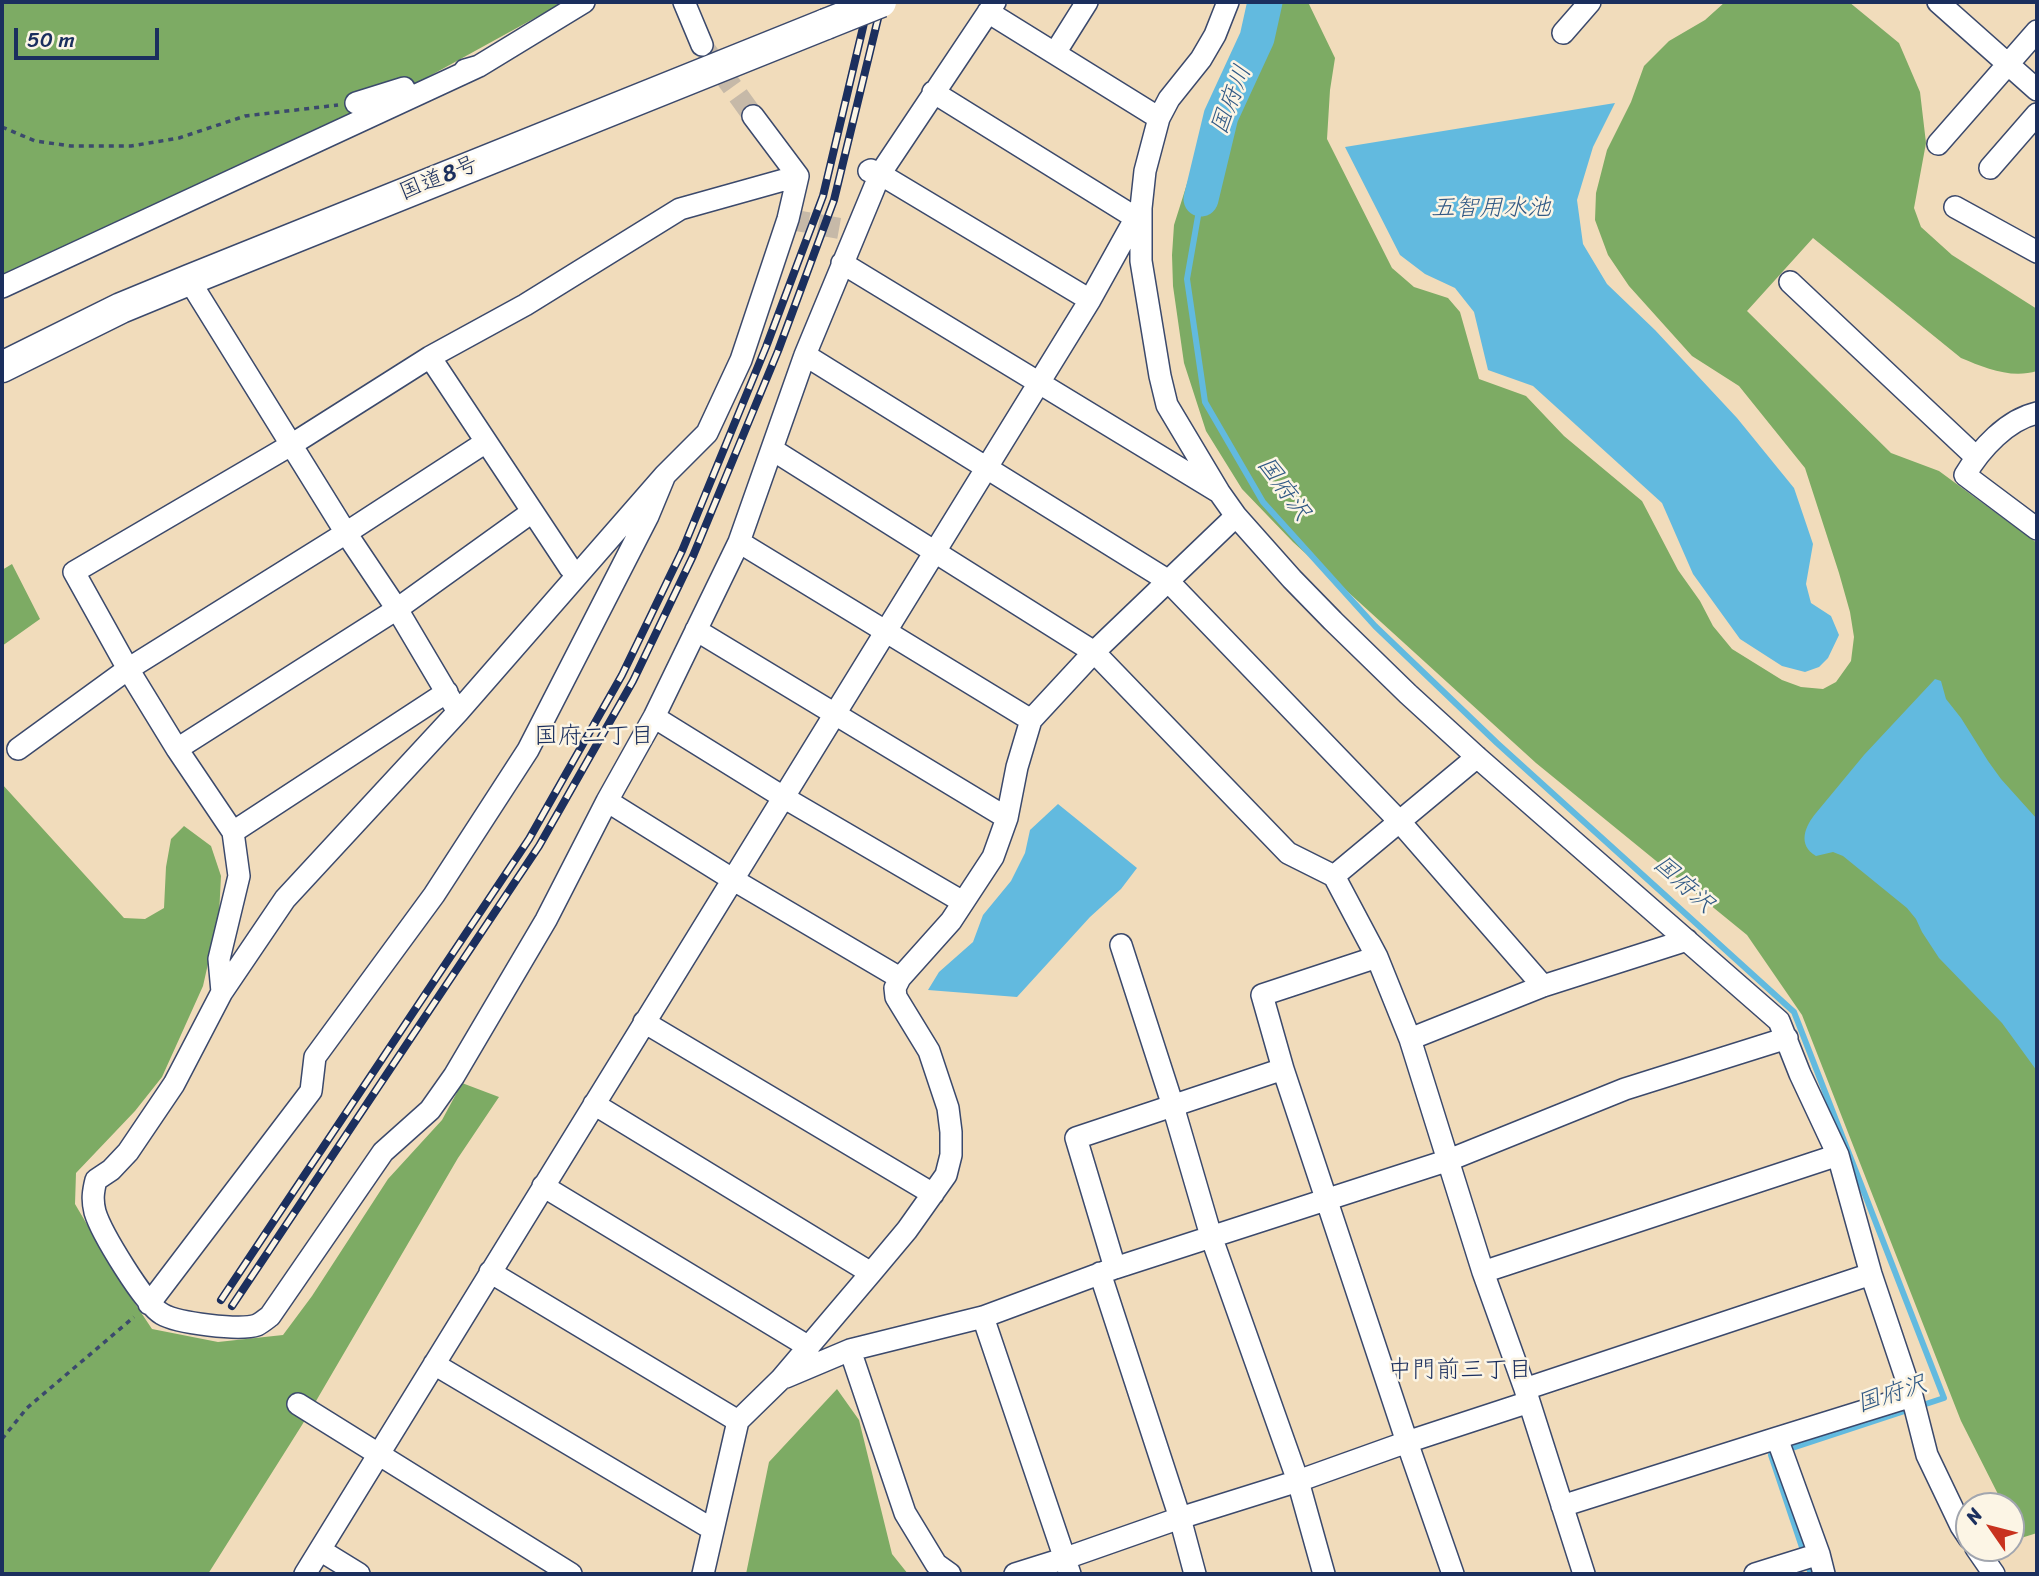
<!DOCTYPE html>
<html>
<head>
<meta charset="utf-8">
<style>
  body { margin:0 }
  #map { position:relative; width:2039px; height:1576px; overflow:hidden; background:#f1dcbb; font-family:Sriracha,sans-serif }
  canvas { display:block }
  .frame { position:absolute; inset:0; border:4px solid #1b2f5e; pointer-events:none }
  .north { position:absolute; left:1955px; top:1492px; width:70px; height:70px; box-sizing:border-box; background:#fcf5e5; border:2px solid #a2a6af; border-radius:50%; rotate:305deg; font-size:19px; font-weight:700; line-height:28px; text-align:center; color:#1b2f5e }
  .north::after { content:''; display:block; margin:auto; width:24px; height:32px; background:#c8321e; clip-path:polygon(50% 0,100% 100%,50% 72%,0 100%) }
  .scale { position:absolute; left:14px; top:28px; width:145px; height:32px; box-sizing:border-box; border:4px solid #1b2f5e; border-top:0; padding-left:9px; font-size:21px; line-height:24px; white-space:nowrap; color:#1b2f5e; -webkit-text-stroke:5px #fcf5e5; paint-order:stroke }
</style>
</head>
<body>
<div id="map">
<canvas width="2039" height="1576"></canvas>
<div class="frame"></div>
<div class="north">N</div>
<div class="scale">50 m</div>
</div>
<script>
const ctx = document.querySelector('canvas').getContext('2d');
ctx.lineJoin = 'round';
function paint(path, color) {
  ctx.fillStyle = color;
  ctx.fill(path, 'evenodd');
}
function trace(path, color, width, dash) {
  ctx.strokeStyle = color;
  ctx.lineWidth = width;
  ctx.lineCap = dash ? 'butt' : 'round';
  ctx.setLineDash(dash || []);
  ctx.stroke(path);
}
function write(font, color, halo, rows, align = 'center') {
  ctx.font = font + ' Sriracha,"Klee One",sans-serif';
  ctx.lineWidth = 5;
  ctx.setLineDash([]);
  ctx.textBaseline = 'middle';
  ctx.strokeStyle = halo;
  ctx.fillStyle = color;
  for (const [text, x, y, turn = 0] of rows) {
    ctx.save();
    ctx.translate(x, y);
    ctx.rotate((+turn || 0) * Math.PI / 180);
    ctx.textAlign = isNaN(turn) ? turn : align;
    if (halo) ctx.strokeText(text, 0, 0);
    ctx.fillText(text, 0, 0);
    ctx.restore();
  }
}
paint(new Path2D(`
  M2,2H564L326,133L2,288Z
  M1259,2H1308L1335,58L1330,90L1327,139L1392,268L1414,287L1448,298L1460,312L1479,379L1526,396L1564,436L1642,501L1678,570L1700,601L1713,626L1732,649L1782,680L1801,687L1823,689L1836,682L1851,661L1854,637L1850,612L1839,573L1805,468L1739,386L1692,356L1629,286L1608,255L1595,220L1596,193L1607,150L1631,102L1644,66L1669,41L1705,20L1725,2H1849L1899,43L1920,92L1926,143L1914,208L1921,227L1952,255L2037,309V371C2011,379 1985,368 1961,358L1813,238L1747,311L1891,453L1939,471L2037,543V1533L2021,1538L2011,1519V1506H2004L1961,1421L1802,1015L1747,935L1536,763L1293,542L1242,489L1206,431L1184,363L1173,286L1172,255L1174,225L1192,168L1227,91L1242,43Z
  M12,564L40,619L2,646V570Z
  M2,784L124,918L145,919L164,908L166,867L171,839L184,826L211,846L221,876L219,915L203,986L162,1077L135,1111L76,1173L75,1204L122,1284L152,1329L218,1342L283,1335L312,1296L388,1179L442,1120L462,1083L499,1097L458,1158L302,1425L208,1574H2Z
  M837,1389L859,1420L892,1554L908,1574H746L769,1462Z`), '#7dab64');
paint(new Path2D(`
  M1615,103L1593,147L1577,200L1583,244L1607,284L1655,330L1737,418L1794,488L1813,544L1806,584L1811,603L1831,616L1839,635L1828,658L1819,667L1805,672L1782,666L1740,639L1693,574L1662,503L1533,386L1488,370L1474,312L1455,288L1425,274L1400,255L1345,147Z
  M1935,679L1941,681L1946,699L1961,718L1988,761L2001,779L2037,819V1071L2002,1023L1939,958L1922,932L1916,919L1907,908L1843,856L1833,852L1816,856C1797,845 1805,826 1816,813L1864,755Z
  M1058,804L1137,868L1121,889L1090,917L1017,997L928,990L939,972L973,942L983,915L1011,881L1025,853L1030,830Z`), '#62badf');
trace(new Path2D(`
  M1201,199L1187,279L1205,402L1263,502L1375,626L1497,743L1794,1012L1944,1398L1771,1455L1811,1574`), '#62badf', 6);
trace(new Path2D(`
  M1201,199L1221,116L1257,38L1265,2`), '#62badf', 35);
trace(new Path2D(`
  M702,45L753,116
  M788,219L843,229`), '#c6b9a8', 21, [21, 10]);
const minor = new Path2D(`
  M684,2L702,45
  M1228,2L1215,35L1201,59L1169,99L1159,118L1145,171L1141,208V261L1160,376L1167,405L1219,492L1236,516L1292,579L1333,621L1408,694L1477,757L1779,1021L1800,1074L1838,1155L1871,1274L1912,1396L1927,1455L1961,1526L1969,1538
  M1938,2L2037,90
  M988,12L1159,118
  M1563,33L1590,2
  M1055,53L1087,2
  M465,70L479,66L584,2
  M933,92L1136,218
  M356,103L404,88
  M753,116L798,176
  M1938,144L2037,31
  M1990,168L2037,114
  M869,171L871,170L880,174L1090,300
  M1955,207L2037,252
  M842,263L1217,491
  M189,280L346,533L397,609L458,712
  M1790,282L1976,457
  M2,287L479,66
  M805,355L1167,580L1400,822L1543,986
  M430,357L570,568
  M2037,413C2007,420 1981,448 1965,475L2037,529
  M773,450L1094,652L1288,853L1334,876L1377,957L1410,1039L1483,1272L1525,1389L1584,1574
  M739,542L1031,720
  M696,630L1007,818
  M654,717L783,797L963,902
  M18,749L128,669L346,533L486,442
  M177,749L397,609L532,512
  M607,801L732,879L900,978
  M233,832L447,692
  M1334,876L1477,757
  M1121,945L1173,1106L1211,1236L1298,1481L1324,1574
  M1377,957L1262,995L1283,1069L1407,1442L1453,1574
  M222,992L219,959L239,876L233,832L177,749L128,669L74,572L291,445L430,357L525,305L680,209L798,176L788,219L741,360L707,433L665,475
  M644,1022L933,1194
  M1410,1039L1543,986L1687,940
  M594,1104L871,1273
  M543,1186L809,1347
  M1115,1268L1076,1138L1283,1069
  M490,1272L738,1421
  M1483,1272L1838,1155
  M1100,1273L1180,1518L1195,1574
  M149,1304L311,1091L315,1057L434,895L528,750L648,516L665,475L458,712L285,899L222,992L174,1084L128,1152L111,1170L96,1180C93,1192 92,1200 95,1212C101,1232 144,1304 162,1314C177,1323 240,1331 257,1325C261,1323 266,1319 270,1316L383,1152L430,1110L454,1076L546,920L607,801L654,717L739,542L805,355L880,174L995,2
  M983,1317L1070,1574
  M850,1350L905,1513L936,1564L950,1574
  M434,1364L712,1529
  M786,1377L850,1350L983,1317L1115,1268L1449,1160L1625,1089L1787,1038
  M1525,1389L1871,1274
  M298,1404L571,1574
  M1562,1506L1777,1438
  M1976,1548L1994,1574
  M320,1550L359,1574
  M305,1574L1090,300L1140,210
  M703,1574L738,1421L781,1379L871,1273L907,1230L946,1175L951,1155V1132L948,1108L929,1051L896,997L895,988L900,978L951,921L993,857L1007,818L1017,767L1031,720L1094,652L1236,516
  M1015,1574L1066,1558L1180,1518L1298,1481L1407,1442L1529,1402
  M1755,1574L1819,1554
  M1824,1574L1819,1554L1777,1438L1912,1396`);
const highway = new Path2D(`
  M2,367L121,308L189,280L826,24`);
trace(minor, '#3b496c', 24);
trace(highway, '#3b496c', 33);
trace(new Path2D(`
  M2,127L35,141L71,146H131L179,138L245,116L338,105
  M2,1439L27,1408L134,1317`), '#3b496c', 3.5, [5, 5]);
trace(minor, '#fff', 21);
trace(highway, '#fff', 30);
const rail = new Path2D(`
  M221,1300L529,839L622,675L682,551L766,347L823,196L869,2
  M232,1306L539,846L633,681L693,556L778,351L834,200L882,2`);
trace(rail, '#1b2f5e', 8);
trace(rail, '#fcf5e5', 5, [16]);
const highwayBridge = new Path2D(`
  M826,24L881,2`);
trace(highwayBridge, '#3b496c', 33, []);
trace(highwayBridge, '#fff', 30);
write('23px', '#1b2f5e', '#fcf5e5', [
  ["国道8号",439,179,-22]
]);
write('italic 24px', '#305985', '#fcf5e5', [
  ["国府川",1232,100,-69],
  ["五智用水池",1491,209],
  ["国府沢",1283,489,54],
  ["国府沢",1683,885,42],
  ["国府沢",1892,1395,-18]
]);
write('24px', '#1b2f5e', '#fcf5e5', [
  ["国府二丁目",594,737],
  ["中門前三丁目",1460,1371]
]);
</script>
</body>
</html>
